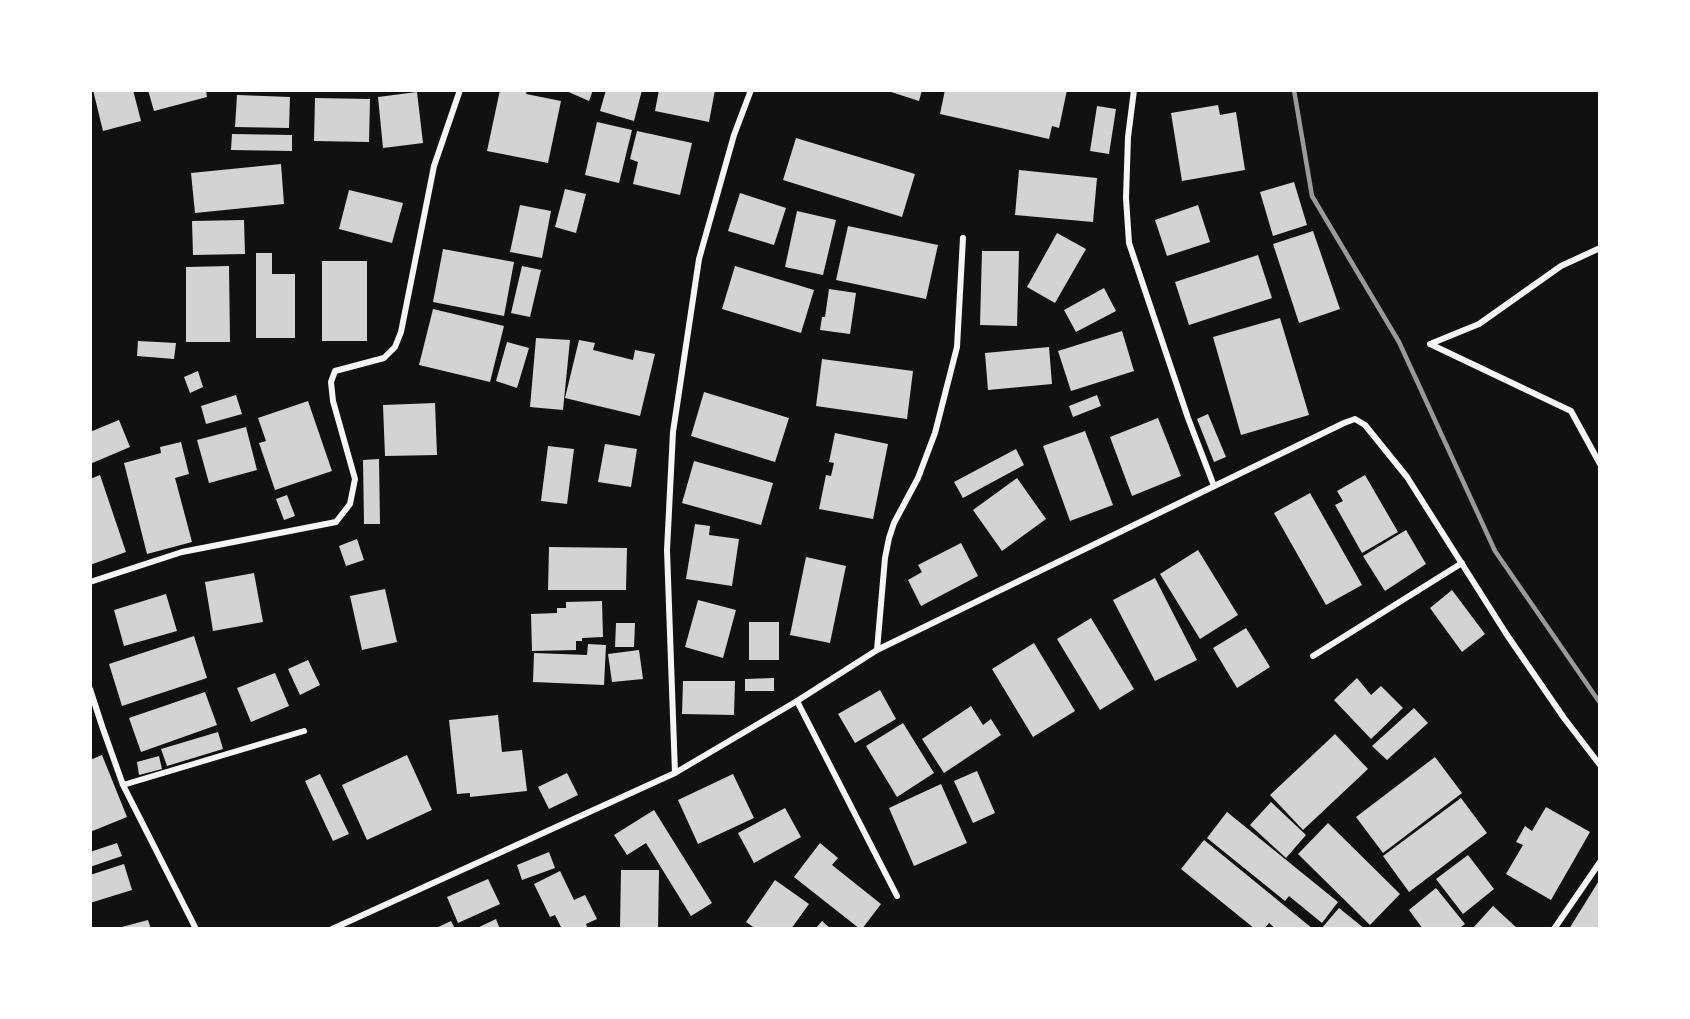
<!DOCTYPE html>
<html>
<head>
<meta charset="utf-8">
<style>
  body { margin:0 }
  #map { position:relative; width:1690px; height:1019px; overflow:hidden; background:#111; font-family:Helvetica,sans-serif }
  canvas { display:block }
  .frame { position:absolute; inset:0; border:92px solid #fff; pointer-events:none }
</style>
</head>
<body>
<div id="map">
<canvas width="1690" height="1019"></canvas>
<div class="frame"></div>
</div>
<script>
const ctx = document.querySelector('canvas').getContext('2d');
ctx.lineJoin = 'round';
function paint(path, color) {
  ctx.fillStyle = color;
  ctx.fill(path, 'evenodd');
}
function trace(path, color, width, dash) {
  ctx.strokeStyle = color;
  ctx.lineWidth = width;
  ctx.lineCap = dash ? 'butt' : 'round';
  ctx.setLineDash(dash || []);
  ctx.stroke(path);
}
paint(new Path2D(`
  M93,90H133L141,121L103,131Z
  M148,90H206L207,97L154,111Z
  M500,90H527L526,94L561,101L548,163L487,151Z
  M564,90H593L589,101Z
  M606,90H642L634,121L600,111Z
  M659,90H715L709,122L655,111Z
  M885,90H922L919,101Z
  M945,90H1067L1059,128L1052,126L1049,139L940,114Z
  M417,92L423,143L383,148L378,97Z
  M237,95L290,97L289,128L235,127Z
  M315,98L370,99L369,142L314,141Z
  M1218,105L1220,115L1236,112L1245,170L1182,181L1171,113Z
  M1097,106L1116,109L1109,154L1090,151Z
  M597,122L632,130L619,183L585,175Z
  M637,131L692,143L680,195L633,184L638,162L630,159Z
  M232,134L292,135V151L231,150Z
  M796,138L915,174L902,217L783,180Z
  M281,164L284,204L195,213L191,173Z
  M1019,170L1097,178L1093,222L1015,215Z
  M1294,182L1307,225L1273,236L1260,192Z
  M565,189L586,194L576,233L555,227Z
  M349,190L403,203L392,243L339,229Z
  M740,193L786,208L774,245L728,231Z
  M520,205L551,211L542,258L510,252Z
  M1198,205L1210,242L1167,256L1155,220Z
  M797,211L836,220L823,275L785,267Z
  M244,220L245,254L193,255L192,221Z
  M848,226L938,245L926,299L836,280Z
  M1313,231L1340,309L1299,323L1273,244Z
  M1057,233L1086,249L1055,303L1027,287Z
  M443,249L514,262L504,316L433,302Z
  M982,251H1019L1017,326L980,325Z
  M256,253H272V274H295V338H256Z
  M1258,255L1272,298L1189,325L1175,282Z
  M322,261H367V341H322Z
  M229,266L230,342H186V267Z
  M522,266L541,270L530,317L511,313Z
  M735,266L814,290L801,333L722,309Z
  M1104,288L1116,311L1076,332L1064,310Z
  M829,289L856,293L850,334L820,330L822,317H825Z
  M433,309L504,326L490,382L419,365Z
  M1280,318L1309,415L1241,435L1213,337Z
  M1122,331L1134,371L1071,391L1058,351Z
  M536,338L570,340L563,410L530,407Z
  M579,340L595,343L593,350L633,360L635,350L655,354L640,416L565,398Z
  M138,341L176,343L174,359L137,356Z
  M507,342L529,348L517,388L496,381Z
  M1049,347L1052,384L988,390L985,353Z
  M822,359L913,371L907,419L816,406Z
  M198,371L203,387L190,393L184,377Z
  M704,392L789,418L775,462L691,436Z
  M236,395L242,414L206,424L201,406Z
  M1097,395L1101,406L1073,417L1069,406Z
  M308,401L332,471L275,490L259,443L266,441L258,418Z
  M435,403L437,455L385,456L383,405Z
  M1208,414L1226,457L1214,462L1197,419Z
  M1158,418L1181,476L1132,496L1110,437Z
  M119,420L130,447L90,464V432Z
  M246,427L257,470L209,483L197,440Z
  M1085,431L1113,505L1070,521L1043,446Z
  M835,433L888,444L873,519L819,509L826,475L831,476L834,463L829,462Z
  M181,442L189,474L175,478L192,542L147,554L124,463L161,453L160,447Z
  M605,444L637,449L631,487L598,482Z
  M548,446L574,449L567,504L541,501Z
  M1016,449L1024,465L963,498L954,482Z
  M379,459L380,524H364L363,460Z
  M694,461L773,483L761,525L682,503Z
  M100,475L126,552L90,565V479Z
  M1365,475L1398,532L1362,553L1335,505L1343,501L1337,491Z
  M1017,478L1046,519L1002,551L973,510Z
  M1310,493L1362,585L1326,605L1274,513Z
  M287,495L295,516L284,520L276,499Z
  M695,524L710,526L709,535L739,539L732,586L686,579Z
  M1406,530L1426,564L1385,591L1363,556Z
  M357,539L364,560L346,566L339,546Z
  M961,543L978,576L921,606L908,580L922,572L918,565Z
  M549,547L627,548L626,590H548Z
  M1198,550L1238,615L1200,639L1160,574Z
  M806,557L846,566L830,643L790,635Z
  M254,573L263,622L213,631L205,582Z
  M1155,578L1197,660L1155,681L1113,600Z
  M385,589L397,642L362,650L350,596Z
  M1452,590L1485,634L1462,652L1430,608Z
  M166,594L177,631L124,646L114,610Z
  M698,600L736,610L723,658L685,647Z
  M602,601L603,637L582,638V641H576V650L532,651L531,614L557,613V608H566V602Z
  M1091,618L1134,689L1100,710L1057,639Z
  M749,622H779V660H749Z
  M616,623H635L634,647H615Z
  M1246,628L1270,667L1237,688L1213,648Z
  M194,636L207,678L122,706L109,664Z
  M1034,643L1075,711L1033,737L992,669Z
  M588,644L606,645L604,685L533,682L534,653L587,655Z
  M639,650L643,679L612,682L608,654Z
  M308,660L320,685L300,695L288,669Z
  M275,673L289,706L251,722L237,688Z
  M774,678V691H745V679Z
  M1357,678L1371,695L1381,686L1403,708L1371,739L1334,700Z
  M683,681H735L734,715L682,714Z
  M880,690L896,719L855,743L838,714Z
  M205,692L217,725L141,752L129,718Z
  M971,706L983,725L991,719L1001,735L944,773L922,739Z
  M1414,708L1428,723L1387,760L1372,746Z
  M498,715L502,752L522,750L527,791L470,797V793L457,794L449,720Z
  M903,723L934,773L897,797L866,746Z
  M218,732L223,749L167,766L161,749Z
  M1335,734L1368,769L1303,830L1270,795Z
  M102,755L127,817L90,832V760Z
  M407,755L432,810L367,840L342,785Z
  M159,756L162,769L139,775L137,762Z
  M1435,757L1462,793L1383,853L1356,817Z
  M977,771L995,813L973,823L954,781Z
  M567,773L578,795L549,809L538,787Z
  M320,774L349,834L333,841L305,781Z
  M733,774L754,818L698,844L678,800Z
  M941,784L967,843L914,866L889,808Z
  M1461,798L1487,833L1409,892L1383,856Z
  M1271,802L1306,835L1286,858L1250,825Z
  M1546,807L1590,832L1551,900L1506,874L1523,845L1516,842L1525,826L1532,831Z
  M785,808L801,837L754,863L738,833Z
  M654,810L712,903L691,916L646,843L627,855L614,835Z
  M1227,812L1338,902L1322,923L1289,896L1285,901L1207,838Z
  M1328,823L1400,894L1370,925L1298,854Z
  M1204,840L1313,929H1276L1269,923L1264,929H1255L1181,869Z
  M117,843L122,856L90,867V852Z
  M820,843L838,858L832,865L881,904L862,929H860L794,877Z
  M549,852L555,868L522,880L517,865Z
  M1468,855L1494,889L1463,914L1436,879Z
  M124,864L132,890L90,903V875Z
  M621,870H659L658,929L620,928Z
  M560,871L574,900L585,895L597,919L586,924L588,929H562L555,915L550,917L534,884Z
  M488,879L500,904L458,923L447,897Z
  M1600,879V929H1569Z
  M775,880L809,904L791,929H756L746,922Z
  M1436,888L1465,924L1458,929H1423L1409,910Z
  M1493,906L1518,929H1472Z
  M1339,908L1365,929H1321Z
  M496,919L500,929H475Z
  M148,920L151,929H118V928Z
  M451,921L455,929H434Z
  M822,921L831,929H815Z`), '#d3d3d3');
trace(new Path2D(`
  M1134,90L1128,137L1126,198L1129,243L1188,418L1214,486
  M1430,344L1571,411L1600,464
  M1430,344L1479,324L1561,266L1600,248
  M90,582L182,552L336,522L350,504L355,479L333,401L331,382L335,371L384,358L395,347L401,332L434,166L460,90
  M877,650L885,558L889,538L894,523L918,478L935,433L957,347L963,238
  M1313,656L1462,563
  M90,689L102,726L123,785L196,929
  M797,701L897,896
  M675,773L667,550L673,432L699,259L734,135L751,90
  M123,785L304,731
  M332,929L675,773L797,701L877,650L1344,423L1355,419L1365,425L1407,477L1507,635L1564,718L1600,765
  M1554,929L1600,862`), '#f5f5f5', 6);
trace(new Path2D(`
  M1294,90L1312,196L1399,342L1495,551L1600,703`), '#9a9a9a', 4.5);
</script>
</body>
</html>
